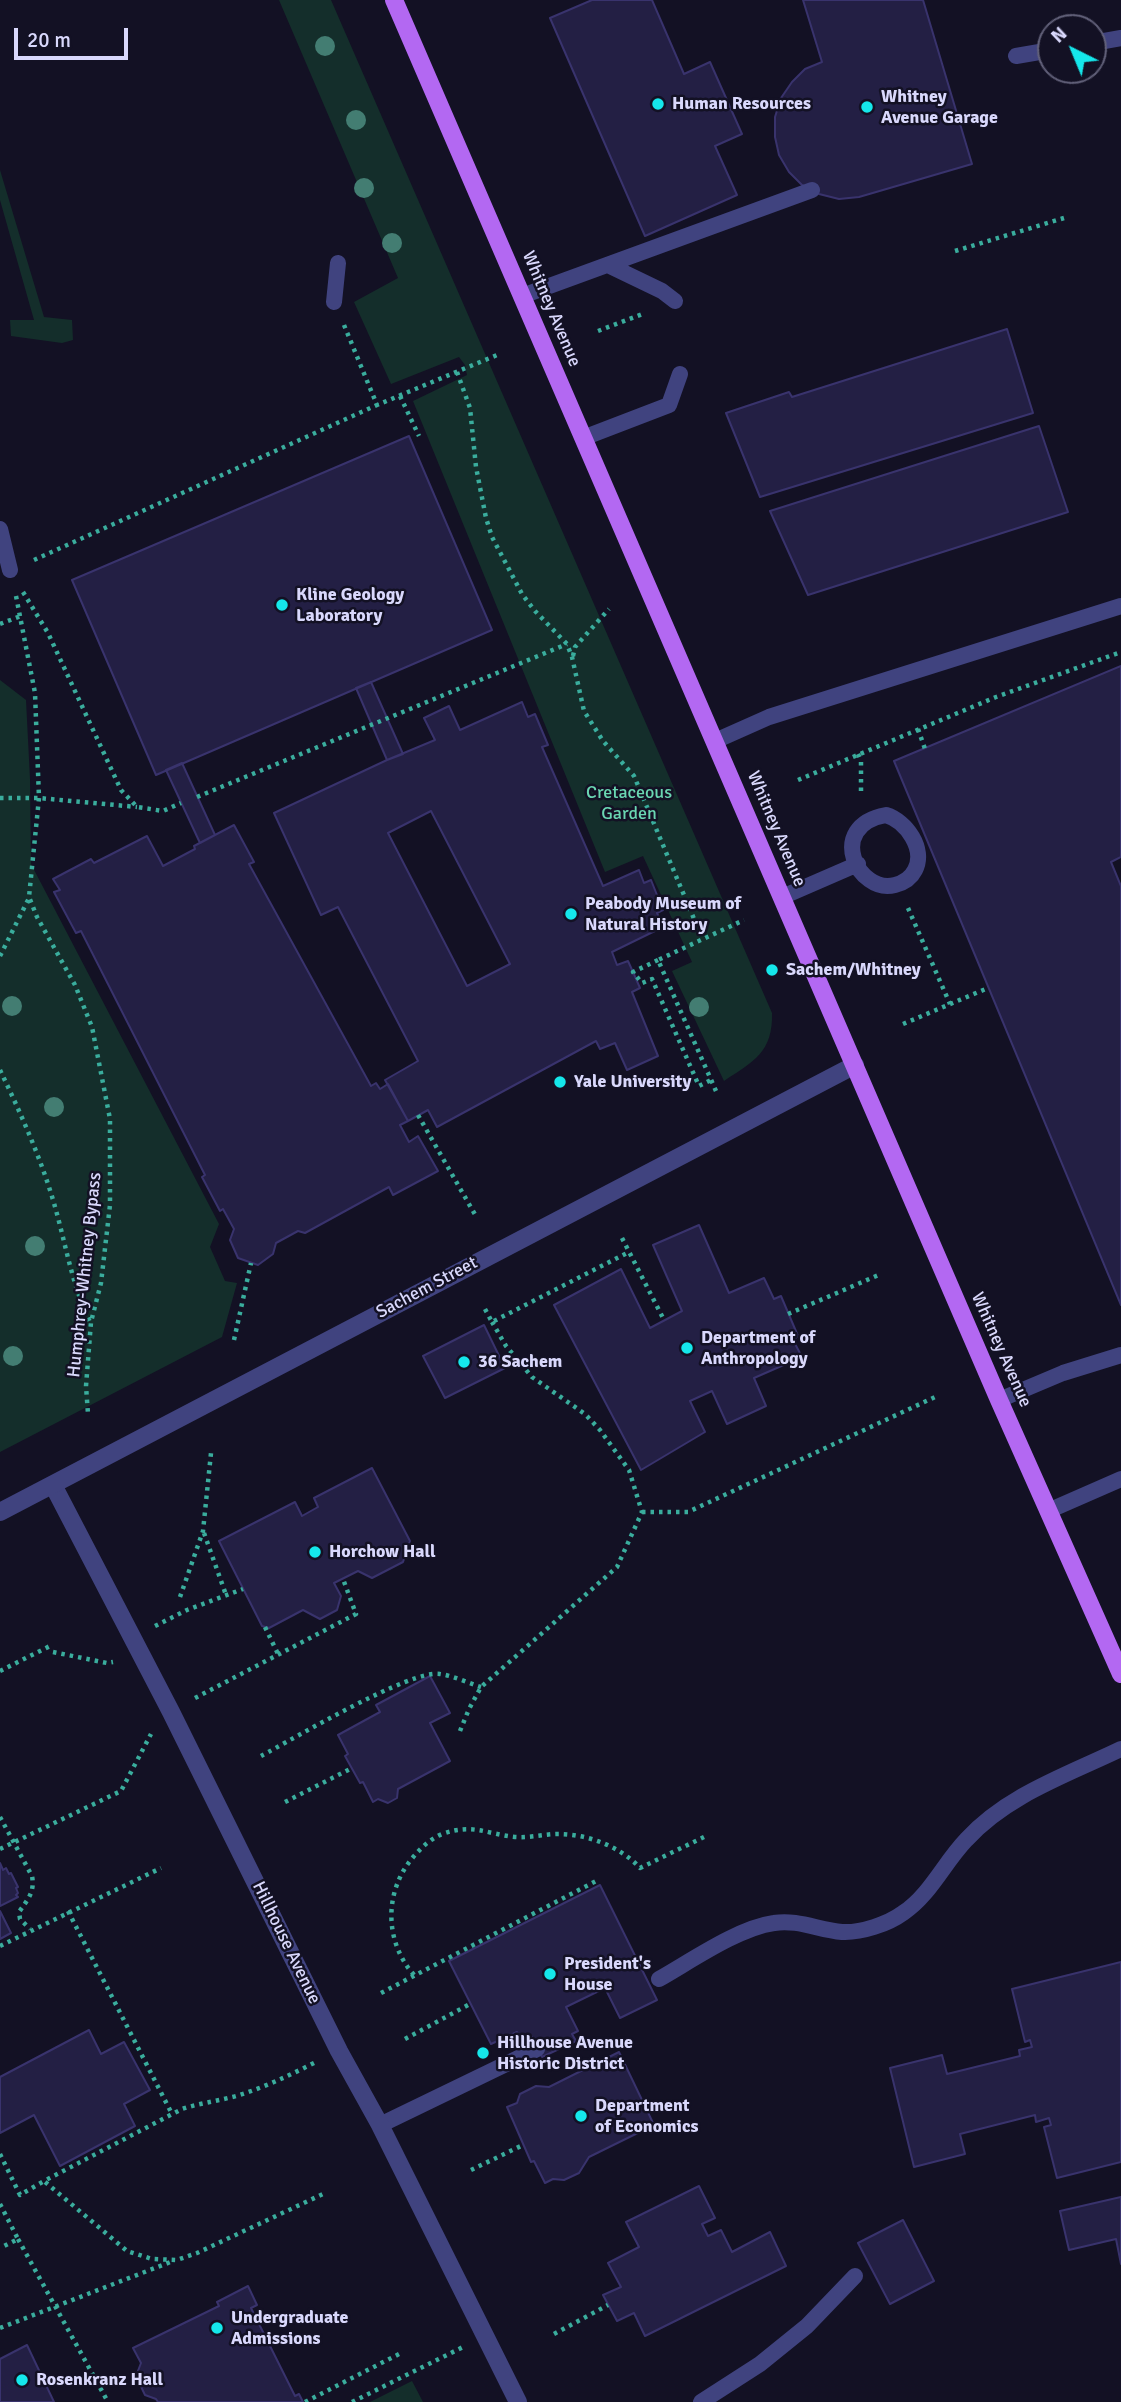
<!DOCTYPE html>
<html>
<head>
<meta charset="utf-8">
<style>
  body { margin:0 }
  #map { position:relative; width:1121px; height:2402px; overflow:hidden; background:#131124; font-family:Signika,sans-serif }
  canvas { display:block }
  .north { position:absolute; left:1037px; top:14px; width:70px; height:70px; box-sizing:border-box; background:#131124; border:2px solid #62617a; border-radius:50%; rotate:317deg; font-size:19px; font-weight:700; line-height:28px; text-align:center; color:#d9d8fc }
  .north::after { content:''; display:block; margin:auto; width:24px; height:32px; background:#15e7eb; clip-path:polygon(50% 0,100% 100%,50% 72%,0 100%) }
  .scale { position:absolute; left:14px; top:28px; width:114px; height:32px; box-sizing:border-box; border:4px solid #d9d8fc; border-top:0; padding-left:9px; font-size:21px; line-height:24px; white-space:nowrap; color:#d9d8fc; -webkit-text-stroke:5px #131124; paint-order:stroke }
</style>
</head>
<body>
<div id="map">
<canvas width="1121" height="2402"></canvas>
<div class="north">N</div>
<div class="scale">20 m</div>
</div>
<script>
const ctx = document.querySelector('canvas').getContext('2d');
ctx.lineJoin = 'round';
function paint(path, color) {
  ctx.fillStyle = color;
  ctx.fill(path, 'evenodd');
}
function trace(path, color, width, dash) {
  ctx.strokeStyle = color;
  ctx.lineWidth = width;
  ctx.lineCap = dash ? 'butt' : 'round';
  ctx.setLineDash(dash || []);
  ctx.stroke(path);
}
function write(font, color, halo, rows, align = 'center') {
  ctx.font = font + ' Signika,sans-serif';
  ctx.lineWidth = 5;
  ctx.setLineDash([]);
  ctx.textBaseline = 'middle';
  ctx.strokeStyle = halo;
  ctx.fillStyle = color;
  for (const [text, x, y, turn = 0] of rows) {
    ctx.save();
    ctx.translate(x, y);
    ctx.rotate((+turn || 0) * Math.PI / 180);
    ctx.textAlign = isNaN(turn) ? turn : align;
    if (halo) ctx.strokeText(text, 0, 0);
    ctx.fillText(text, 0, 0);
    ctx.restore();
  }
}
paint(new Path2D(`
  M279,0H331L772,1013C773,1052 754,1061 724,1081L672,971L692,962L643,856L605,872L413,401L467,375L465,365L459,357L391,384L354,302L398,278Z
  M0,170L44,317L72,320L73,340L62,343L11,336L10,320H34L0,200Z
  M0,680L26,700L30,779L31,864L219,1224L210,1247L225,1281L237,1283L222,1337L0,1452Z
  M412,2381L423,2402H370Z`), '#142e2b');
const building = new Path2D(`
  M592,0H652L684,74L710,62L742,134L715,146L737,195L645,236L550,18Z
  M803,0H923L972,164L859,197L839,199L819,194L802,185L789,172L779,155L775,137V117L781,98L792,82L805,69L822,62Z
  M1007,329L1033,413L760,497L726,413L789,392L792,397Z
  M1039,426L1068,512L808,595L770,511Z
  M409,436L492,630L156,775L72,580Z
  M1121,666V857L1111,862L1121,886V1305L894,761Z
  M371,682L403,754L387,760L356,688Z
  M522,702L528,717L535,714L548,745L542,747L603,886L639,870L644,883L651,880L663,910L657,913L663,927L612,952L617,965L628,961L633,972L640,988L632,992L658,1056L627,1070L615,1043L600,1049L596,1041L437,1127L428,1110L408,1121L385,1080L418,1061L338,907L321,915L274,813L387,760L435,740L424,718L449,706L460,730ZM431,811L510,964L467,986L388,833Z
  M182,763L215,835L200,843L166,770Z
  M234,825L254,862L249,864L371,1086L376,1083L380,1089L388,1084L408,1121L400,1125L409,1142L418,1136L438,1171L393,1195L389,1187L305,1233L298,1231L276,1243L273,1254L258,1265L238,1258L230,1240L234,1229L223,1209L220,1211L202,1177L205,1175L81,931L76,933L54,892L60,890L53,879L91,859L94,863L147,836L163,866L195,849L194,846Z
  M699,1225L729,1293L764,1278L774,1299L781,1296L798,1336L793,1340L802,1357L754,1378L766,1406L727,1424L712,1391L690,1401L705,1432L641,1470L554,1305L621,1269L650,1328L682,1311L653,1245Z
  M484,1325L505,1368L445,1398L423,1356Z
  M372,1468L410,1541L403,1562L372,1578L358,1571L334,1583L341,1596L337,1610L320,1619L303,1610L269,1628L262,1626L219,1541L295,1502L302,1516L318,1507L314,1498Z
  M430,1676L450,1713L430,1723L450,1761L398,1789L397,1798L388,1803L378,1799L373,1802L363,1782L360,1783L345,1756L348,1754L338,1735L380,1712L376,1705Z
  M0,1863L3,1870L6,1868L9,1874L11,1873L18,1887L16,1888L18,1893L16,1895L18,1897L0,1906Z
  M600,1885L657,2000L620,2018L605,1988L566,2007L578,2031L572,2034L576,2041L542,2057L532,2037L522,2043L517,2032L491,2044L449,1961Z
  M0,1911L11,1933L0,1939Z
  M1121,1962V2162L1057,2178L1044,2127L1051,2125L1049,2118L1036,2122L1035,2115L960,2134L965,2154L914,2167L890,2068L942,2055L947,2074L1020,2056L1019,2050L1032,2047L1030,2040L1025,2042L1012,1989Z
  M89,2030L101,2054L124,2042L150,2090L124,2104L135,2126L60,2166L34,2115L0,2133V2077Z
  M619,2052L654,2125L589,2157L579,2173L564,2180L553,2179L545,2183L534,2161L531,2162L507,2107L517,2103L520,2094L536,2086L549,2087Z
  M699,2186L715,2218L702,2224L708,2236L721,2230L732,2252L770,2232L786,2266L645,2336L634,2313L617,2321L603,2295L621,2287L608,2263L639,2247L626,2222Z
  M1121,2197V2264L1116,2239L1069,2250L1060,2211Z
  M903,2220L934,2281L890,2304L858,2243Z
  M248,2286L257,2305L251,2308L295,2396L299,2394L303,2402H158L156,2399L145,2395L136,2376L141,2363L133,2348L219,2306L217,2302Z
  M27,2345L54,2402H0V2359Z`);
paint(building, '#231f44');
trace(building, '#39336d', 2);
trace(new Path2D(`
  M955,251L1064,218
  M344,325L377,405L497,355
  M598,331L645,313
  M457,372L470,408L476,467L486,518L492,537L522,594L535,611L567,644L572,657L584,711L603,741L634,776L702,938
  M400,396L419,436
  M34,560L377,405
  M23,592L48,633L121,790L137,807L163,811L181,803
  M16,596L35,693L39,798L29,897L37,917L75,985L92,1027L110,1119V1205L101,1283L91,1322L86,1386L88,1414
  M0,624L21,616
  M573,656L575,647L609,609
  M918,729L925,749
  M858,754L861,761V794
  M798,780L996,697L1121,652
  M197,797L567,644
  M0,798H39L137,807
  M908,908L950,1004
  M0,956L29,898
  M658,960L633,972L642,983L652,979L699,1086L711,1080
  M903,1024L988,988
  M0,1070C22,1116 44,1165 57,1214C67,1251 73,1287 90,1322
  M716,1091L658,960L744,920
  M418,1115L477,1218
  M622,1238L664,1320
  M485,1309L492,1322L629,1252
  M788,1314L881,1274
  M234,1340L251,1263
  M642,1512H688L935,1397
  M204,1533L226,1595
  M180,1597L203,1531L211,1453
  M155,1626L187,1610L243,1589
  M265,1627L278,1654
  M53,1652L107,1663L113,1662
  M0,1671L50,1646
  M195,1698L356,1614L343,1579
  M460,1731L469,1709L481,1687L617,1567L642,1512L629,1470L600,1430L585,1414L532,1377L506,1346L492,1322
  M261,1756C293,1739 411,1669 440,1674C454,1676 468,1683 481,1687
  M285,1802L352,1768
  M0,1817L32,1876C35,1892 28,1899 19,1912L20,1919L30,1929
  M0,1849L121,1791L151,1734
  M68,1911L172,2114
  M0,1946L161,1868
  M414,1975C383,1940 384,1888 416,1854C423,1846 432,1838 442,1834C473,1823 486,1834 515,1837C530,1838 544,1834 558,1834C588,1834 621,1847 640,1868L704,1837
  M381,1993L598,1880
  M405,2039L470,2004
  M314,2063C288,2076 263,2088 236,2096C218,2101 200,2103 182,2109L44,2181L127,2251L152,2259L177,2260L197,2253L323,2194
  M0,2154L20,2195L44,2181
  M471,2170L523,2145
  M0,2204L18,2239L0,2248
  M18,2239L108,2402
  M0,2328L173,2261
  M554,2334L608,2305
  M305,2402L403,2352
  M352,2402L463,2347`), '#3aad9d', 4.5, [3.5, 5]);
trace(new Path2D(`
  M1093,43L1121,38
  M1016,56L1051,50
  M608,265L662,291L675,301
  M522,296L812,190
  M334,302L338,263
  M583,438L669,405L680,374
  M0,529L10,570
  M715,741L769,717L1121,606
  M886,815C906,821 926,849 915,870C911,878 903,883 895,885C858,895 825,826 886,815Z
  M782,897L858,864
  M999,1400L1063,1373L1121,1355
  M1048,1511L1121,1479
  M659,1979C691,1961 738,1928 774,1923C797,1919 819,1930 842,1932C861,1933 888,1924 903,1913C930,1895 944,1863 966,1840C1007,1795 1067,1775 1121,1749
  M380,2125L537,2049
  M701,2402L760,2364L807,2326L855,2276`), '#40437f', 16);
trace(new Path2D(`
  M53,1485L171,1712L339,2051L380,2125L518,2402`), '#40437f', 18);
trace(new Path2D(`
  M0,1512L855,1065`), '#40437f', 18);
trace(new Path2D(`
  M394,0L999,1400L1121,1674`), '#b368f2', 18);
ctx.fillStyle = '#437d72';
for (const [x, y] of [
  [325,46],
  [356,120],
  [364,188],
  [392,243],
  [12,1006],
  [699,1007],
  [54,1107],
  [35,1246],
  [13,1356]
]) {
  ctx.beginPath();
  ctx.arc(x, y, 10, 0, 2 * Math.PI);
  ctx.fill();
}
for (const [x, y, r, color] of [
  [658,104,7,"#15e7eb"],
  [867,107,7,"#15e7eb"],
  [282,605,7,"#15e7eb"],
  [571,914,7,"#15e7eb"],
  [772,970,7,"#15e7eb"],
  [560,1082,7,"#15e7eb"],
  [687,1348,7,"#15e7eb"],
  [464,1362,7,"#15e7eb"],
  [315,1552,7,"#15e7eb"],
  [550,1974,7,"#15e7eb"],
  [483,2053,7,"#15e7eb"],
  [581,2116,7,"#15e7eb"],
  [217,2328,7,"#15e7eb"],
  [22,2380,7,"#15e7eb"]
]) {
  const dot = new Path2D();
  dot.arc(x, y, r, 0, 2 * Math.PI);
  ctx.fillStyle = color;
  ctx.fill(dot);
  trace(dot, '#131124', 2.5);
}
write('bold 18px', '#d9d8fc', '#131124', [
  ["Whitney",881,97],
  ["Avenue Garage",881,118],
  ["Human Resources",672,104],
  ["Kline Geology",296,595],
  ["Laboratory",296,616],
  ["Peabody Museum of",585,904],
  ["Natural History",585,925],
  ["Sachem/Whitney",786,970],
  ["Yale University",574,1082],
  ["Department of",701,1338],
  ["Anthropology",701,1359],
  ["36 Sachem",478,1362],
  ["Horchow Hall",329,1552],
  ["President's",564,1964],
  ["House",564,1985],
  ["Hillhouse Avenue",497,2043],
  ["Historic District",497,2064],
  ["Department",595,2106],
  ["of Economics",595,2127],
  ["Undergraduate",231,2318],
  ["Admissions",231,2339],
  ["Rosenkranz Hall",36,2380]
], 'left');
write('18px', '#d9d8fc', '#131124', [
  ["Whitney Avenue",551,309,67],
  ["Whitney Avenue",776,829,67],
  ["Humphrey-Whitney Bypass",85,1275,-84],
  ["Sachem Street",427,1288,-28],
  ["Whitney Avenue",1001,1350,66],
  ["Hillhouse Avenue",286,1943,64]
]);
write('18px', '#6ad6b2', '#131124', [
  ["Cretaceous",629,793],
  ["Garden",629,814]
]);
</script>
</body>
</html>
